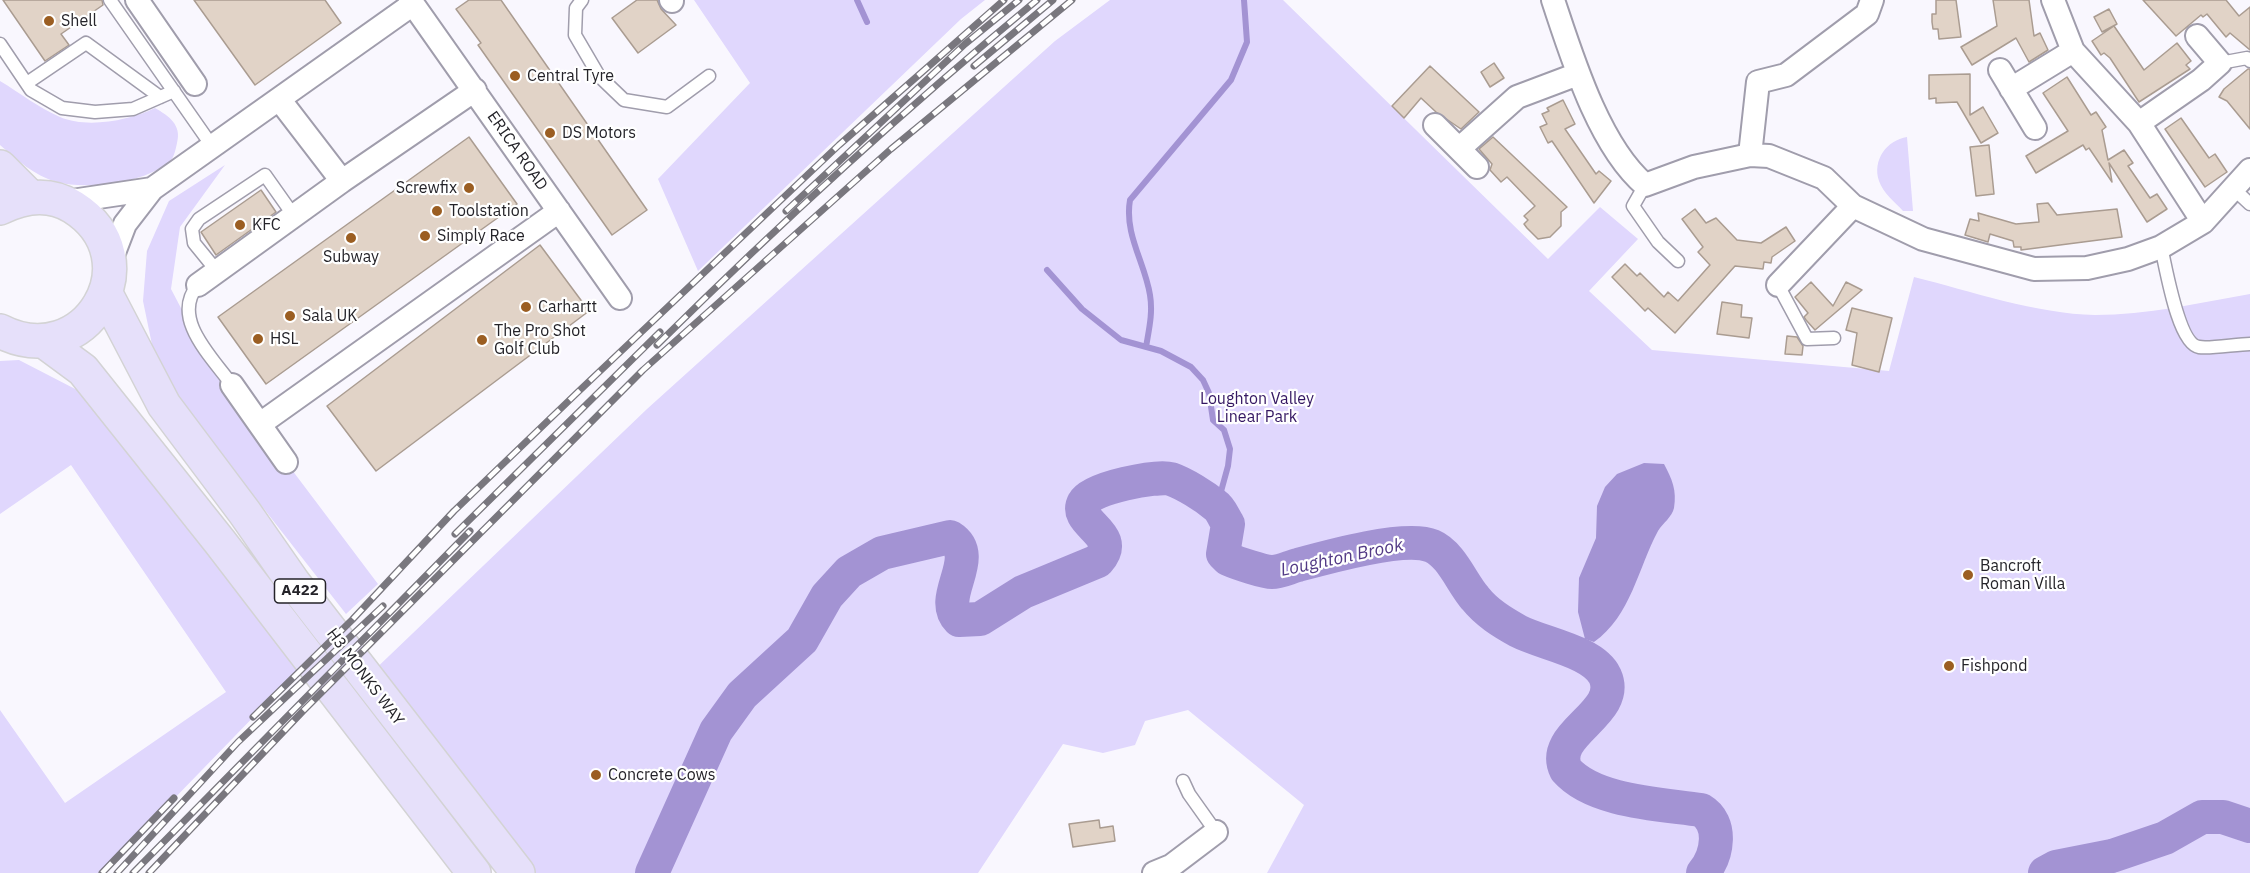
<!DOCTYPE html>
<html>
<head>
<meta charset="utf-8">
<style>
  body { margin:0 }
  canvas { display:block; background:#f9f7fe }
</style>
</head>
<body>
<canvas width="2250" height="873"></canvas>
<script>
const ctx = document.querySelector('canvas').getContext('2d');
ctx.lineJoin = 'round';
function paint(path, color) {
  ctx.fillStyle = color;
  ctx.fill(path, 'evenodd');
}
function trace(path, color, width, dash) {
  ctx.strokeStyle = color;
  ctx.lineWidth = width;
  ctx.lineCap = dash ? 'butt' : 'round';
  ctx.setLineDash(dash || []);
  ctx.stroke(path);
}
function write(font, color, halo, rows, align = 'center') {
  ctx.font = font + ' "IBM Plex Sans",sans-serif';
  ctx.lineWidth = 4.5;
  ctx.setLineDash([]);
  ctx.textBaseline = 'middle';
  ctx.strokeStyle = halo;
  ctx.fillStyle = color;
  for (const [text, x, y, turn = 0] of rows) {
    ctx.save();
    ctx.translate(x, y);
    ctx.rotate((+turn || 0) * Math.PI / 180);
    ctx.textAlign = isNaN(turn) ? turn : align;
    if (halo) ctx.strokeText(text, 0, 0);
    ctx.fillText(text, 0, 0);
    ctx.restore();
  }
}
paint(new Path2D(`
  M694,0H985L961,19L698,271L658,179L750,83Z
  M1110,0H1283L1548,259L1600,207L1638,239L1589,291L1652,350L1889,371L1914,277C1970,291 2037,314 2095,315C2147,315 2199,303 2250,294V873H1267L1304,805L1188,710L1145,721L1135,745L1103,753L1063,744L978,873H518L366,678L647,409L1055,41Z
  M0,81C20,93 39,108 60,117C88,129 130,120 155,108C169,116 182,125 177,143C176,148 174,157 171,160C148,183 87,190 57,182C34,176 18,160 0,145Z
  M1907,137L1913,211H1903C1895,202 1883,193 1879,181C1872,160 1887,140 1907,137Z
  M225,165L180,227L171,289L193,331L286,462L378,584L346,614L204,432L156,364L143,301L147,251L169,201Z
  M19,360L81,392L299,670L102,873H0V710L65,803L226,692L71,465L0,514V361Z`), '#e0d7fd');
paint(new Path2D(`
  M1644,463L1664,464C1672,479 1677,490 1674,508C1672,517 1663,523 1658,531C1638,568 1631,616 1594,642L1585,639L1578,612L1579,578L1596,538L1597,506L1605,487L1617,474Z`), '#a393d3');
trace(new Path2D(`
  M857,0L867,22
  M1047,270L1082,309L1121,340L1161,351L1191,367L1203,380L1209,393L1213,420L1224,430L1230,449L1228,466L1217,506
  M1146,347C1149,329 1153,313 1150,295C1145,263 1124,234 1130,200L1231,80L1247,42L1244,0`), '#a393d3', 6);
trace(new Path2D(`
  M652,873L716,731L742,695L802,640L827,596L849,572L882,553L950,537C982,557 936,597 959,620L980,619L1023,592L1098,561C1123,533 1072,524 1084,502C1091,488 1157,475 1171,479C1185,484 1204,496 1215,505C1221,509 1224,518 1228,524L1223,554L1228,559C1237,563 1264,572 1272,572C1280,572 1290,567 1298,565C1327,557 1406,535 1432,546C1451,554 1462,583 1475,598C1487,613 1502,622 1518,631C1543,644 1593,651 1605,676C1622,714 1548,733 1566,770C1594,802 1661,804 1701,810C1723,823 1718,855 1703,873
  M2045,873L2056,867L2112,856L2165,838L2202,817H2223L2250,826`), '#a393d3', 34);
const building = new Path2D(`
  M3,0H102L103,5L61,34L69,45L45,61Z
  M194,0H325L341,23L255,85Z
  M469,0H501L647,210L612,235L478,45L481,43L456,9Z
  M637,0H657L661,9L676,25L638,53L612,18Z
  M1936,0H1956L1961,37L1939,39L1938,29H1933L1932,22V14H1936Z
  M1993,0H2029L2034,36L2040,33L2048,50L2029,62L2016,38L1972,65L1961,47L1997,26Z
  M2143,0H2226L2239,16L2250,7V50L2230,33L2226,37L2207,14L2203,17L2201,15L2176,36Z
  M2109,9L2117,24L2102,32L2094,17Z
  M2114,26L2144,70L2177,43L2191,61L2186,65L2190,69L2139,102L2110,58L2104,53L2101,55L2092,41Z
  M1494,63L1504,78L1490,87L1481,72Z
  M1430,66L1479,112L1461,129L1436,112L1421,98L1404,118L1392,106Z
  M2248,69H2250V129L2227,101L2219,97L2224,89Z
  M1970,74V115L1983,107L1998,133L1981,143L1957,102L1936,103V98L1929,99V75Z
  M2067,77L2091,115L2096,112L2106,127L2102,130L2108,160L2124,150L2133,163L2128,166L2150,198L2157,194L2167,209L2147,222L2109,163L2112,182L2089,148L2086,150L2083,145L2036,173L2026,156L2068,131L2043,93Z
  M1563,100L1575,124L1565,129L1596,174L1599,171L1611,181L1594,203L1552,141L1548,143L1540,127L1547,124L1542,114L1549,111L1547,108Z
  M2181,118L2209,158L2215,154L2227,172L2205,187L2165,129Z
  M469,137L517,204L266,384L218,317Z
  M1493,137L1567,207L1561,212V226L1550,237L1538,239L1527,228L1524,224L1528,220L1524,216L1535,206L1507,177L1501,182L1490,170L1492,164L1479,149Z
  M1989,145L1994,194L1976,196L1970,147Z
  M261,190L276,212L216,255L201,232Z
  M2048,203L2057,215L2117,209L2122,237L2021,250V247H2014L2013,241L1990,234L1988,242L1965,235L1970,219L1979,221L1978,213L2016,224L2039,222L2037,204Z
  M1695,209L1706,223L1716,218L1737,240L1761,243L1786,227L1795,241L1772,257L1771,263L1764,262L1763,269L1735,266L1675,333L1648,308L1645,311L1612,277L1625,264L1637,276L1640,273L1664,297L1668,292L1678,301L1710,265L1698,252L1703,247L1682,219Z
  M540,245L589,311L376,471L327,406Z
  M1811,282L1833,306L1846,282L1862,290L1815,330L1806,320L1804,317L1808,313L1795,297Z
  M1722,302L1742,305L1741,317L1752,318L1749,338L1717,334Z
  M1852,308L1892,318L1879,372L1852,365L1857,333L1846,330Z
  M1787,336L1797,337L1803,346L1802,355L1785,354Z
  M1099,820L1100,828L1113,826L1115,841L1073,847L1069,824Z`);
paint(building, '#e1d3c7');
trace(building, '#aa9c91', 1.5);
const lane = new Path2D(`
  M110,0L212,146
  M582,0L576,8L575,35L599,76L624,100L667,107L709,76
  M0,44L31,90L62,108L95,112L133,109L174,91
  M2220,63L2247,58L2250,61
  M27,83L86,43L160,97
  M1645,185L1633,206L1658,242L1678,261
  M2235,190L2250,204
  M2161,247C2166,267 2178,344 2199,347C2210,349 2237,344 2250,344
  M216,270L194,243L192,229L199,219L265,175L294,216
  M198,285C170,318 212,357 232,385
  M1778,285L1807,339L1834,338
  M1183,781L1189,794L1216,832`);
const street = new Path2D(`
  M137,0L195,84
  M410,0L620,298
  M671,0L672,1
  M1553,0C1572,57 1599,146 1645,185L1694,167L1750,155L1769,156L1824,178L1853,206L1923,239L2034,269L2087,268L2128,259L2161,247L2203,222L2250,170
  M2053,0L2073,51L2139,123L2203,222
  M2000,70L2035,128
  M2011,89L2073,51
  M279,99L342,181
  M2139,123L2201,80L2220,63L2197,36
  M1435,125L1477,167
  M1460,148L1517,97L1578,74
  M1750,155L1758,82L1786,75L1867,14L1872,0
  M65,202L152,189
  M110,263L125,224L152,189L413,4
  M198,285L342,181L475,90
  M1778,285L1853,206
  M232,385L286,462
  M260,424L559,211
  M1154,873L1171,866L1216,832`);
const primary = new Path2D(`
  M0,167L30,197
  M0,208C24,196 49,192 73,207C155,259 85,375 0,331
  M106,294L164,405L245,513L293,582L518,873
  M45,342L83,370L220,542L474,873`);
trace(lane, '#a09dac', 15);
trace(street, '#a09dac', 26);
trace(primary, '#d3d3d4', 36);
trace(lane, '#fff', 12);
trace(street, '#fff', 22);
trace(primary, '#e6e0fa', 33);
const rail = new Path2D(`
  M974,66L1053,0
  M786,211L965,44L1019,0
  M657,345C778,225 905,109 1037,0
  M455,534L660,332
  M253,717L352,620L454,511L580,390L839,145L1004,0
  M102,873L174,798
  M117,873L238,742L383,606
  M133,873L470,531
  M149,873L303,711L643,370L891,149L1072,0`);
trace(rail, '#79777e', 7);
trace(rail, '#fff', 4.5, [14]);
for (const [x, y, r, color] of [
  [49,21,6,"#9b5e22"],
  [515,76,6,"#9b5e22"],
  [550,133,6,"#9b5e22"],
  [469,188,6,"#9b5e22"],
  [437,211,6,"#9b5e22"],
  [240,225,6,"#9b5e22"],
  [425,236,6,"#9b5e22"],
  [351,238,6,"#9b5e22"],
  [526,307,6,"#9b5e22"],
  [290,316,6,"#9b5e22"],
  [258,339,6,"#9b5e22"],
  [482,340,6,"#9b5e22"],
  [1968,575,6,"#9b5e22"],
  [1949,666,6,"#9b5e22"],
  [596,775,6,"#9b5e22"]
]) {
  const dot = new Path2D();
  dot.arc(x, y, r, 0, 2 * Math.PI);
  ctx.fillStyle = color;
  ctx.fill(dot);
  trace(dot, '#fff', 2);
}
for (const [x, y, w] of [
  [300,591,51]
]) {
  const box = new Path2D();
  box.roundRect(x - w / 2, y - 12, w, 24, 4.5);
  ctx.fillStyle = '#fff';
  ctx.fill(box);
  trace(box, '#242329', 1.5);
}
write('bold 15px', '#242329', null, [
  ["A422",300,591]
]);
write('16px', '#242329', '#fff', [
  ["Shell",61,21],
  ["Central Tyre",527,76],
  ["DS Motors",562,133],
  ["Screwfix",457,188,"right"],
  ["Toolstation",449,211],
  ["KFC",252,225],
  ["Simply Race",437,236],
  ["Subway",351,257,"center"],
  ["Carhartt",538,307],
  ["Sala UK",302,316],
  ["The Pro Shot",494,331],
  ["Golf Club",494,349],
  ["HSL",270,339],
  ["Bancroft",1980,566],
  ["Roman Villa",1980,584],
  ["Fishpond",1961,666],
  ["Concrete Cows",608,775]
], 'left');
write('16px', '#242329', '#fff', [
  ["ERICA ROAD",517,151,55],
  ["H3 MONKS WAY",365,677,53]
]);
write('16px', '#341762', '#fff', [
  ["Loughton Valley",1257,399],
  ["Linear Park",1257,417]
]);
write('italic 18px', '#523985', '#fff', [
  ["Loughton Brook",1342,558,-12]
]);
</script>
</body>
</html>
